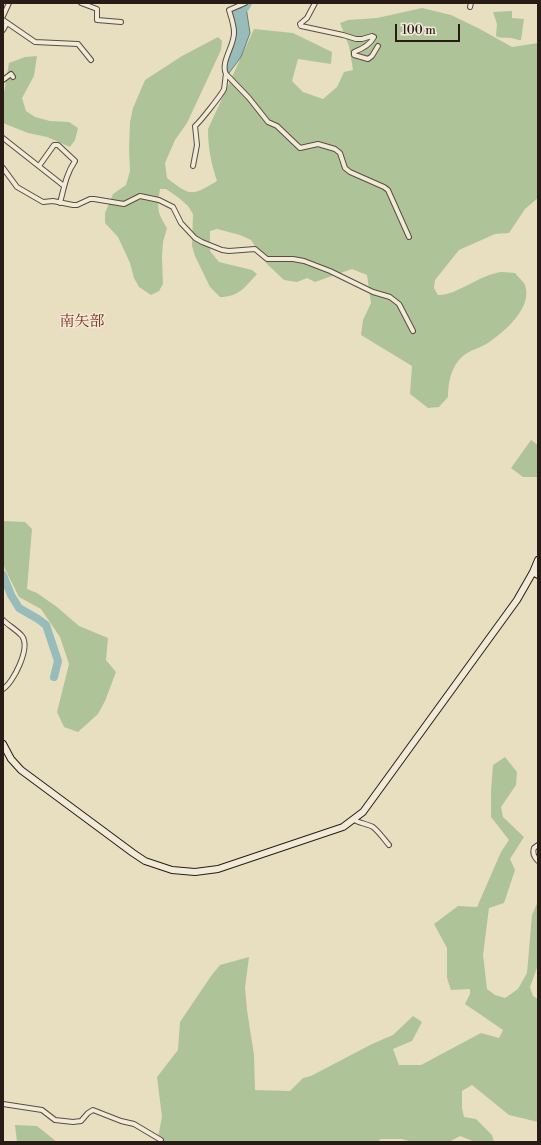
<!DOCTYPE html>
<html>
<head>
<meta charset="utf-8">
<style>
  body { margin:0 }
  #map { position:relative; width:541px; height:1145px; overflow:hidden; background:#e8dfc1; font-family:"Libre Bodoni",serif }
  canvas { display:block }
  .frame { position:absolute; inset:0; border:4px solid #291c17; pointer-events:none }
  .scale { position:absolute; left:395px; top:24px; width:65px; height:18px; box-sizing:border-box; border:2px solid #291c17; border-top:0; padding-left:5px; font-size:12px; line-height:14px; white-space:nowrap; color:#291c17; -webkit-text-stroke:3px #f0ead7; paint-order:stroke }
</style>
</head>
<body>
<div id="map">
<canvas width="541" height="1145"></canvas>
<div class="frame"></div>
<div class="scale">100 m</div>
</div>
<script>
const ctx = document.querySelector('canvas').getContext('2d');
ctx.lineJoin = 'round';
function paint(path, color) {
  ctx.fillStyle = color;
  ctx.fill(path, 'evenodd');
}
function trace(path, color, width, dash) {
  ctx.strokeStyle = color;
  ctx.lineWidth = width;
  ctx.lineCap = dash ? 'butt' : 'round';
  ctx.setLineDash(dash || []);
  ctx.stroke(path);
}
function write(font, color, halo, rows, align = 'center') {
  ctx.font = font + ' "Libre Bodoni","Noto Serif JP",serif';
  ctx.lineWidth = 3;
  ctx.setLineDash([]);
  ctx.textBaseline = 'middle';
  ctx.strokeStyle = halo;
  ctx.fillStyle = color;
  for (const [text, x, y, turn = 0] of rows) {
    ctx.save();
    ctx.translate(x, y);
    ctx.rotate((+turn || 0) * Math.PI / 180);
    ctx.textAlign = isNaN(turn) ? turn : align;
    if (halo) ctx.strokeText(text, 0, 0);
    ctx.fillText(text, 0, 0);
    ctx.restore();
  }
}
paint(new Path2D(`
  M422,8L451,15L480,29L512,47L538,43V198L525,209L509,233L495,234L459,250L435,280L434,288L438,295C454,296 478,277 496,273C502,271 509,273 515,273C518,277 523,281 525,285C533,308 504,332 488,343C480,348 470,350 463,356C451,366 448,383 448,397L439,407L428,408L410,394L412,366L361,335L363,320L371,303L367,275L352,269L315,282L307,278L297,282L284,280L267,264L251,240L240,235L217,229L210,231V251L219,262L252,270L257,274C245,287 239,297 220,297L210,287L195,256L192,246L193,214L188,206L179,198L166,189H160C157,208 157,212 167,228L163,242L162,257L163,284L159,291L151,295L139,287L134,278L130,263L118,237L105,223V213L113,194L126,185L130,171L129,149L130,122L133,108L145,80L182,56L218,37L222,41L221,50L187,123L175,140L165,163L167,178C191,197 192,196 217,181C211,163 208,148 208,129L254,29L293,33L332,52L331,64L298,59L292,81L303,92L323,99L337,87L344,72L353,70L349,46L340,23L348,20L377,18Z
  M512,11V18L524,19L521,40C516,40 514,38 510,38C505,37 501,39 496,36L497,24L493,12Z
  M37,56L34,76L22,98L26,111L35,117L50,121L69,122L78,128L75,140L70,147L47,137L28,133L3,123V99L9,63L25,57Z
  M531,440L538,445V477H523L511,468Z
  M4,521L25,522L32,529L27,589L37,593L57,607L79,626L108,638L106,660L116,672L105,701L98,714L78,732L64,727L57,712L69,664L60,637L41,609L19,597L5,569L3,562Z
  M505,757L517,772L516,785L501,807L503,817L524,837L510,859L515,870L504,903L489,908L483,955L487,989L495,995L505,998L518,989L527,973L532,915L538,901V965L530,987L533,996L538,999V1122L509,1115L472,1085L462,1091V1108L464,1117L476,1119L492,1135L494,1142H475L460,1136L449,1142H413L401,1139H381L377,1142H157L162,1117L157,1077L178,1050L180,1022L211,976L220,965L249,957L245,988L247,1010L254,1055L255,1090L290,1091L303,1078L311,1076L372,1044L393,1035L413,1016L422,1022L412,1041L393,1049L399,1065H421L481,1033L499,1038L503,1030L465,1004L470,994V989L451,990L447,978V948L434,924L458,906L477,907L501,852L509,840L491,817V791L493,765Z
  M15,1125L37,1126L57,1142H17Z`), '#afc398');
const water = new Path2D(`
  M246,7L250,33L241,57L229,73L225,69L235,32L230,11Z`);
paint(water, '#98bcb9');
trace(water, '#6c7c78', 1);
trace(new Path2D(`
  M246,7L248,3
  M3,575L11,595L19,608L38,619L46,625L58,661L54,677`), '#98bcb9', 8);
const street = new Path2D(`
  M81,3L97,9V20L121,22
  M245,3L229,10C231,17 234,25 234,32C235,45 220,62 226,74L249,98L268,122L277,126L300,148L318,144L335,149L340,153L345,168L350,172L384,187L388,190L409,237
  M315,3L307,18L300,24L301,26L343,35L356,39H362L372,36L374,37C370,45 362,49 354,52V55L368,59L372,56L378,46
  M470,7L471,3
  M3,16L9,3
  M3,20L35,42L78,44L91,60
  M3,30L7,23
  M3,80L11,74L13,77
  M3,138L64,186
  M39,166L54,145H58L75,161C66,174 64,188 60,203
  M193,166L197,145L195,126C200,122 222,94 224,89C225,84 225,79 226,74
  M3,168L17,187L43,202L53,201L73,205H77L90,199H94L124,204L140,196L159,200L173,207L181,223L195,238L202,242L222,250L229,251L255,249L267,259H293L304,261L330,271L373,292L390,297L399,304L413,331
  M3,620C8,625 18,631 22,636C31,648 13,683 3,689
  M354,820C360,823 367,824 373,827C379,832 384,839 389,845
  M538,845L534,848C532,853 534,857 538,861
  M3,1104L42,1110L55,1120L73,1122L81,1121L88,1113L93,1110L121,1121L134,1124L161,1140`);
const secondary = new Path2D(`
  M538,560L533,572L538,575
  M3,744L11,759L21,770L133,853L145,861L172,870L195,872L218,869L343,827L363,812L517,600L533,572`);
trace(street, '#594d42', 6);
trace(secondary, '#291c17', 8);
trace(street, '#f0ead7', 4);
trace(secondary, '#f0ead7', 6);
write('15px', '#7a1f14', '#f0ead7', [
  ["南矢部",82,322]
]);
</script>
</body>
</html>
